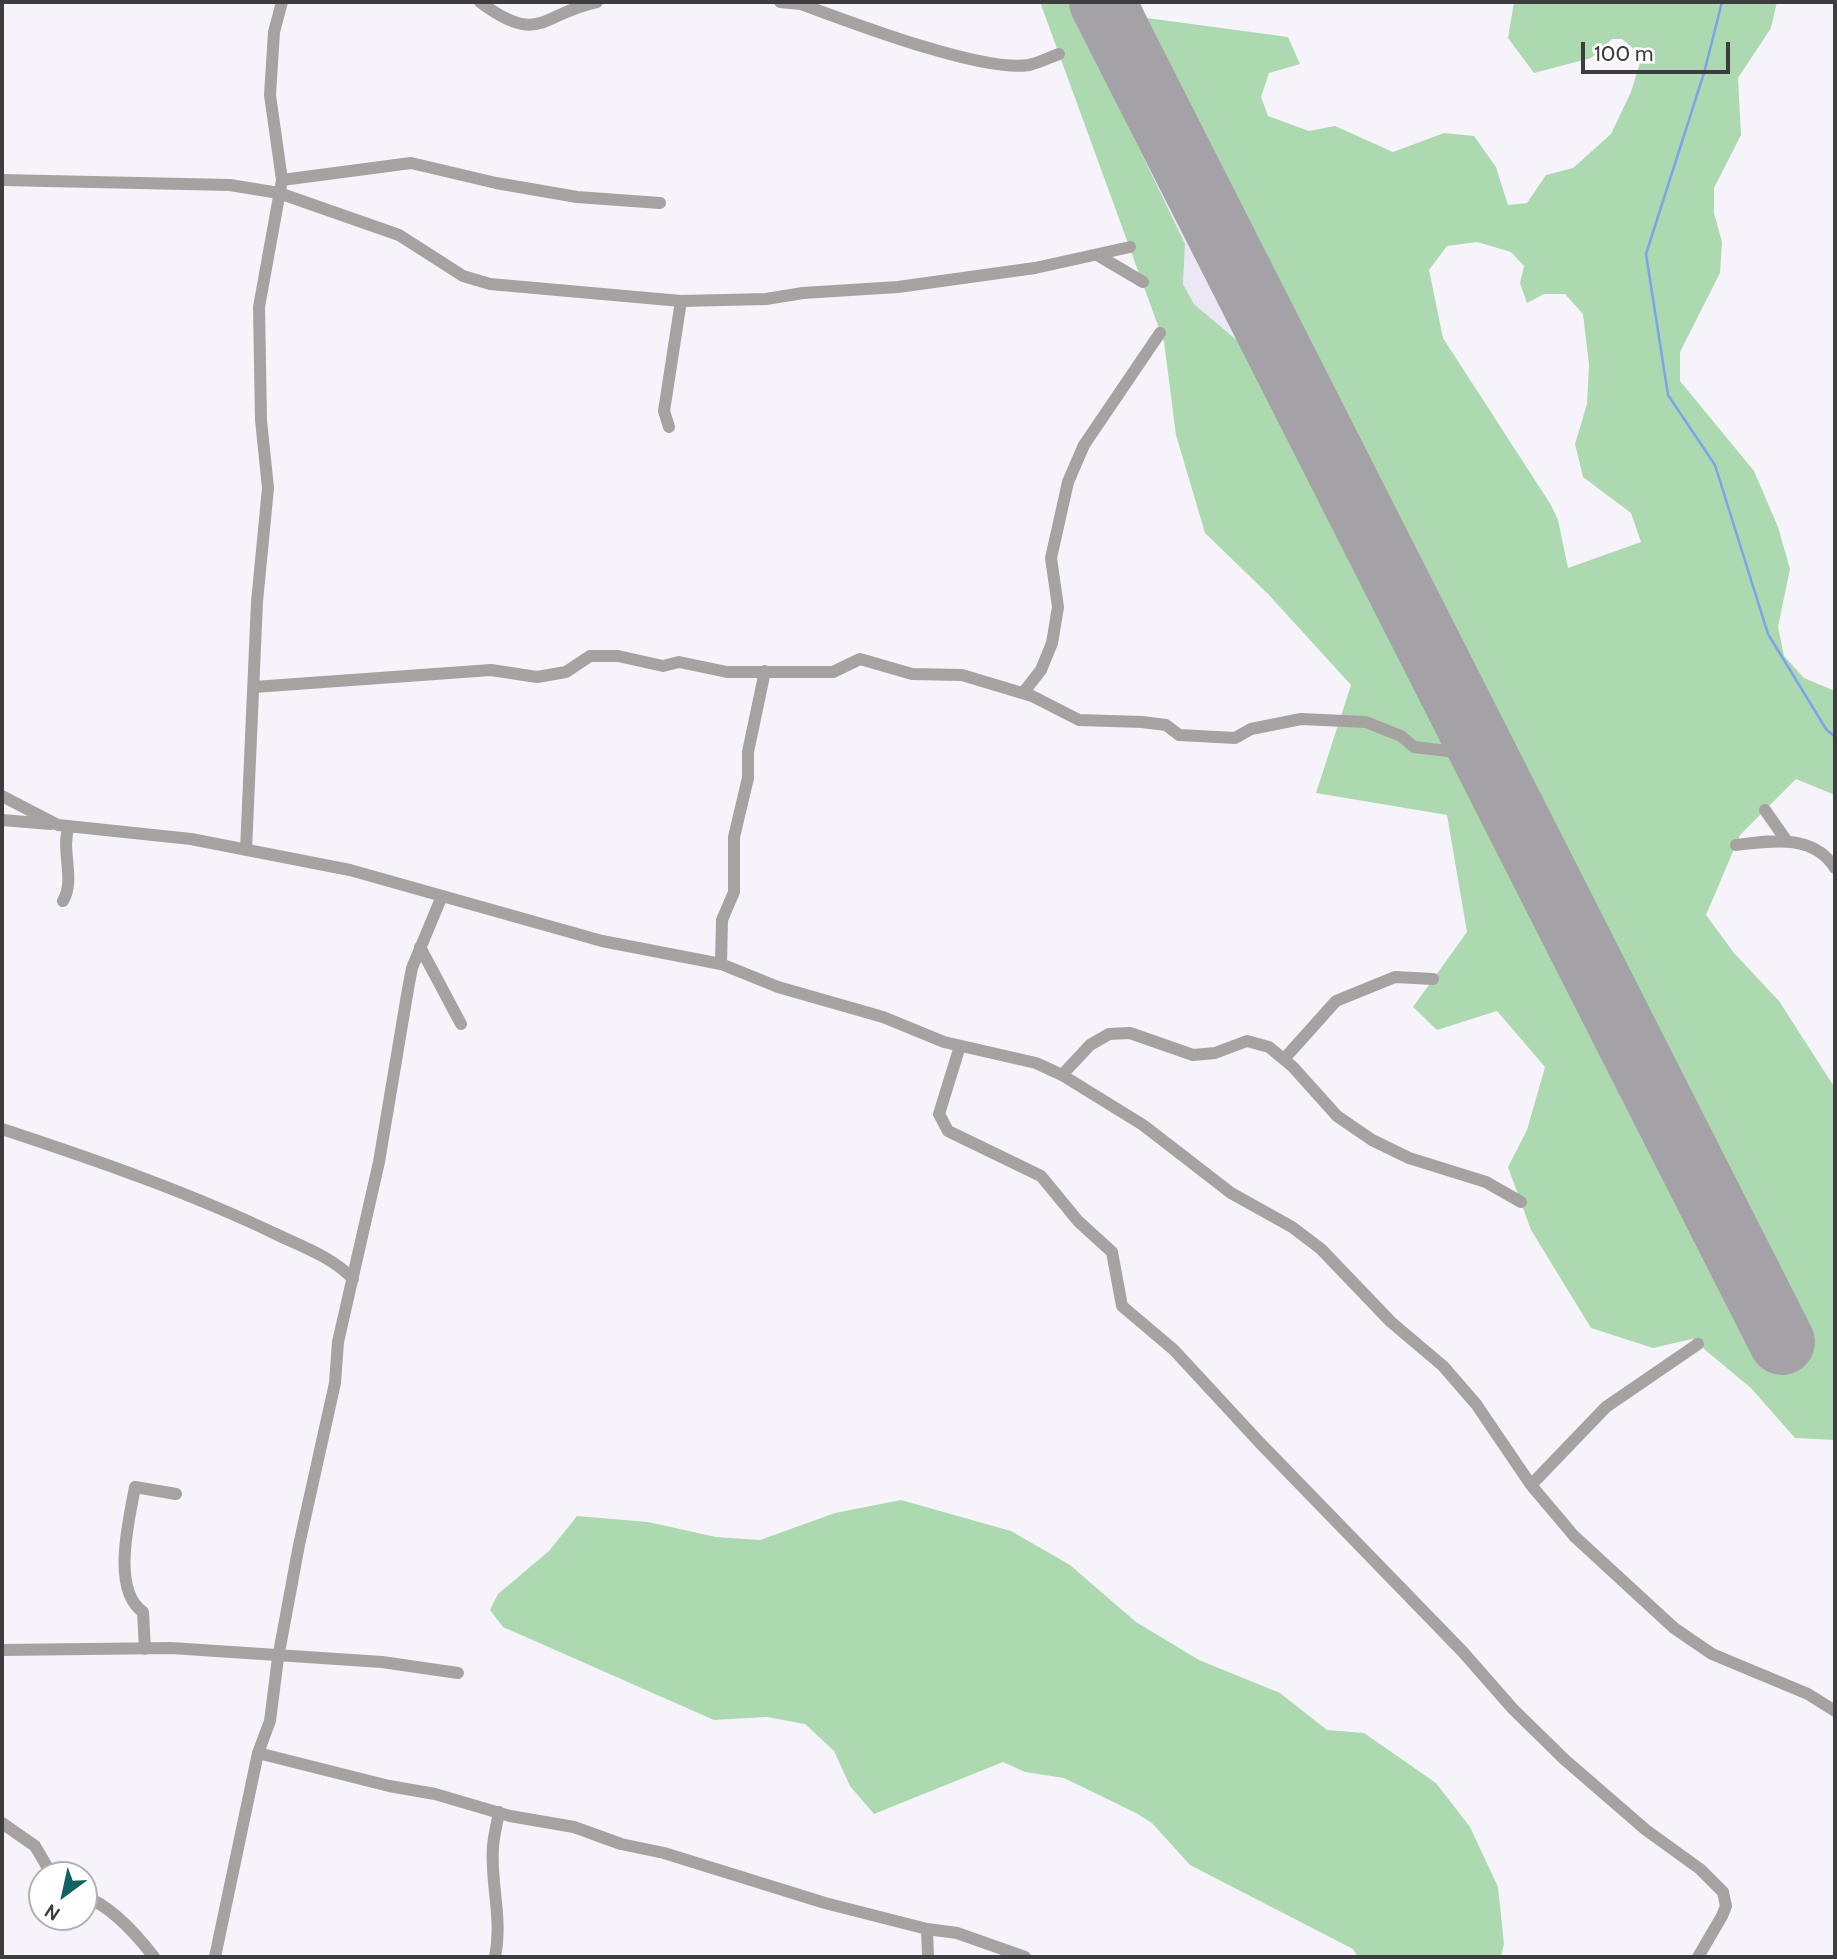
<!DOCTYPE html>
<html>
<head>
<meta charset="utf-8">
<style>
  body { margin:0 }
  #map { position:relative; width:1837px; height:1959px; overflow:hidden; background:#f6f4fa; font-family:Cabin,sans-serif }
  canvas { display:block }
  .frame { position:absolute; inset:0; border:4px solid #3d3c3f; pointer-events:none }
  .north { position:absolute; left:28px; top:1861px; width:70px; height:70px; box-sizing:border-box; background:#fff; border:2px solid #b1b1b2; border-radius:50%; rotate:213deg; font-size:19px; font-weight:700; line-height:28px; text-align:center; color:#3d3c3f }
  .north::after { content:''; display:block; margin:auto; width:24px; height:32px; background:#126260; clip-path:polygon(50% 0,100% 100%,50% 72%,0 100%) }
  .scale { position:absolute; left:1581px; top:42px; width:149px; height:32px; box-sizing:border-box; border:4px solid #3d3c3f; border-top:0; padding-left:9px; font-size:21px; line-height:24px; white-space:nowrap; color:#3d3c3f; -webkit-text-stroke:5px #fff; paint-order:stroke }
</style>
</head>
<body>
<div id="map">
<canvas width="1837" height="1959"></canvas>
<div class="frame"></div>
<div class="north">N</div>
<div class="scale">100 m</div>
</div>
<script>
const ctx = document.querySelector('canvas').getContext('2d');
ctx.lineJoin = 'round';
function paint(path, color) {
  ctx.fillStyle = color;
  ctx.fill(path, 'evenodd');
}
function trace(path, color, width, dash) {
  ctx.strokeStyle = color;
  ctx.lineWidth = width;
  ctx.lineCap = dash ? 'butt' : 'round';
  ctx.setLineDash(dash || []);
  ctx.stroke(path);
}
paint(new Path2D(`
  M1069,2H1122L1226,217L1445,645L1616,990L1764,1256L1801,1343L1759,1353L1259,368L1240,343L1194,304L1183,284L1185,244Z`), '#ece7f5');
paint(new Path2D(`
  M1040,2H1069L1185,244L1183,284L1194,304L1240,343L1259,368L1759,1352L1801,1343L1764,1256L1616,990L1445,645L1226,217L1122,2H1140L1147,18L1288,37L1300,64L1269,73L1261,97L1268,116L1309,131L1335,126L1393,152L1444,133L1474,136L1496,167L1508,205L1527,203L1546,175L1573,168L1611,134L1631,92L1642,56L1622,39H1612L1591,58L1534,73L1508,38L1514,2H1777L1771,28L1738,78L1741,135L1714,188V213L1722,242L1720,273L1680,352V381L1754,471L1778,527L1790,569L1778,627L1784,656L1804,678L1835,691V795L1796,779L1740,835L1706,915L1734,953L1779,1001L1835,1088V1440L1795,1438L1751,1388L1692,1339L1653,1348L1591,1328L1531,1230L1508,1167L1527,1130L1545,1067L1497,1011L1437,1030L1413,1007L1467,932L1447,815L1316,793L1351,685L1269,595L1205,533L1176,435L1164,342ZM1477,242L1511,252L1524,266L1520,283L1527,303L1544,294H1565L1583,314L1589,365L1587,404L1575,444L1583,477L1631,513L1641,542L1568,568L1558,520L1551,505L1443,338L1429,270L1447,246Z
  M901,1500L1011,1531L1070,1565L1136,1622L1199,1660L1280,1693L1327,1730L1364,1733L1436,1783L1470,1827L1498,1887L1504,1944L1501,1957H1358L1353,1949L1190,1865L1152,1823L1136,1813L1064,1778L1025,1772L1003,1762L874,1814L850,1786L834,1751L805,1724L767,1717L714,1720L503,1627L490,1610L498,1594L549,1551L577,1516L648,1522L716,1537L760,1540L835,1513Z`), '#add9b1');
trace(new Path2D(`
  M1722,2L1704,73L1646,254L1668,395L1715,465L1768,634L1826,729L1835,737`), '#7ba4ea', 2.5);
trace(new Path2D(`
  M1102,2L1782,1342`), '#a4a2a7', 66);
trace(new Path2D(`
  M480,2C540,47 542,13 597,2
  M780,2L801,4C850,22 982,73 1029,65C1039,63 1050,57 1059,54
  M2,180L230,185L279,193L399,235L463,276L490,284L681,301L766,299L803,293L898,287L1035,268L1130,247
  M282,180L411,163L496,183L577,197L660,203
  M1099,256L1143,282
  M669,427L664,411L681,301
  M254,687L491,670L537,677L566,672L590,656H618L663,666L679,662L727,672H833L860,659L912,674L962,675L1032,696L1079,720L1142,722L1166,725L1179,735L1235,738L1251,729L1301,719L1366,722L1401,736L1414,747L1448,751
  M1023,693L1041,670L1052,643L1058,607L1051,558L1068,482L1084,445L1160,333
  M2,796L58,825L191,839L350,870L602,941L721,964L778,987L883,1017L944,1042L1036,1063L1062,1075L1143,1125L1231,1193L1292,1227L1321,1249L1391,1322L1443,1366L1476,1404L1531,1485L1574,1536L1674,1628L1712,1654L1808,1694L1835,1711
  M1765,810L1786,840
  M2,820L51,824
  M1736,845C1770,841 1813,833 1835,868
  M246,850L257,602L268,488L261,420L259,307L282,180L270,95L274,32L282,2
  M63,901C76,879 60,850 69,826
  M420,947L461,1024
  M721,964L722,920L734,892V837L748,778V752L765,671
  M960,1046L939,1114L948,1131L1041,1176L1078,1221L1112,1252L1122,1306L1174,1350L1260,1443L1462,1651L1513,1709L1564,1759L1646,1830L1700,1869L1723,1892L1726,1906L1722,1916L1698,1957
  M1284,1059L1336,1001L1395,977L1433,979
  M1062,1075L1090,1045L1109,1034L1130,1033L1193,1055L1215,1053L1247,1041L1269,1047L1293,1067L1337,1116L1372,1140L1409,1158L1486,1182L1521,1202
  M2,1129C96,1160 191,1193 280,1236C306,1248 333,1258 353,1279
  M1531,1485L1606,1407L1698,1344
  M145,1649L143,1612C111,1590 129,1520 135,1487L176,1494
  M2,1650L171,1648L382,1662L458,1673
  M258,1753L389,1786L435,1794L510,1816L574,1827L621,1844L664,1853L825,1903L927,1929L928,1957
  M2,1823L35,1846L52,1875
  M84,1896C111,1906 137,1935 154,1957
  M927,1929L957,1933L1025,1957
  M215,1957L258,1753L270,1721L278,1658L299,1545L335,1383L338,1342L379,1162L408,989L412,968L442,896
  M495,1957C503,1918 490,1883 493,1846C494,1835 497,1823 499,1812`), '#a6a2a1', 12);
</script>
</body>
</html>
